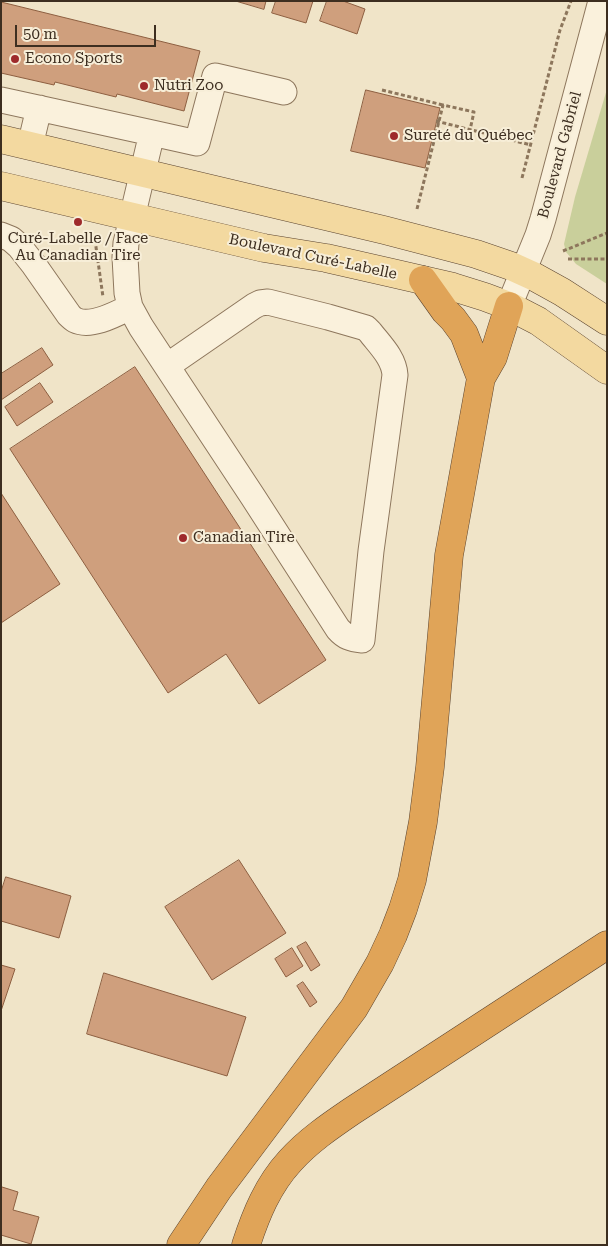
<!DOCTYPE html>
<html>
<head>
<meta charset="utf-8">
<style>
  body { margin:0 }
  #map { position:relative; width:608px; height:1246px; overflow:hidden; background:#f0e4c8; font-family:"Roboto Serif",serif }
  canvas { display:block }
  .frame { position:absolute; inset:0; border:2px solid #3d2e20; pointer-events:none }
  .scale { position:absolute; left:15px; top:25px; width:141px; height:22px; box-sizing:border-box; border:2px solid #3d2e20; border-top:0; padding-left:6px; font-size:15px; line-height:18px; white-space:nowrap; color:#3d2e20; -webkit-text-stroke:4px #f7eed8; paint-order:stroke }
</style>
</head>
<body>
<div id="map">
<canvas width="608" height="1246"></canvas>
<div class="frame"></div>
<div class="scale">50 m</div>
</div>
<script>
const ctx = document.querySelector('canvas').getContext('2d');
ctx.lineJoin = 'round';
function paint(path, color) {
  ctx.fillStyle = color;
  ctx.fill(path, 'evenodd');
}
function trace(path, color, width, dash) {
  ctx.strokeStyle = color;
  ctx.lineWidth = width;
  ctx.lineCap = dash ? 'butt' : 'round';
  ctx.setLineDash(dash || []);
  ctx.stroke(path);
}
function write(font, color, halo, rows, align = 'center') {
  ctx.font = font + ' "Roboto Serif",serif';
  ctx.lineWidth = 4;
  ctx.setLineDash([]);
  ctx.textBaseline = 'middle';
  ctx.strokeStyle = halo;
  ctx.fillStyle = color;
  for (const [text, x, y, turn = 0] of rows) {
    ctx.save();
    ctx.translate(x, y);
    ctx.rotate((+turn || 0) * Math.PI / 180);
    ctx.textAlign = isNaN(turn) ? turn : align;
    if (halo) ctx.strokeText(text, 0, 0);
    ctx.fillText(text, 0, 0);
    ctx.restore();
  }
}
paint(new Path2D(`
  M607,89V284L576,264L566,252L564,244L575,197Z`), '#c9cf9b');
const building = new Path2D(`
  M236,1H266L264,9Z
  M276,1H313L306,23L272,13Z
  M327,1H343L365,9L357,34L320,21Z
  M1,2L200,51L184,111L117,94L116,97L55,82L54,85L1,73Z
  M366,90L440,108L425,168L351,151Z
  M42,348L53,365L1,400V374Z
  M135,367L326,660L259,704L226,654L168,693L10,449Z
  M40,383L53,402L17,426L5,407Z
  M1,493L60,584L1,623Z
  M239,860L286,933L212,980L165,907Z
  M6,877L71,896L59,938L1,921V892Z
  M306,942L320,965L311,971L297,947Z
  M292,948L303,966L286,977L275,959Z
  M1,965L15,969L1,1011Z
  M104,973L246,1017L227,1076L87,1034Z
  M303,982L317,1002L310,1007L297,986Z
  M2,1187L18,1192L13,1210L39,1217L31,1244L1,1235V1191Z`);
paint(building, '#cf9f7d');
trace(building, '#8d5f41', 1);
const minor = new Path2D(`
  M1,100L152,133
  M30,146L39,108
  M1,235L11,239L19,246L34,265L69,315C71,317 73,319 75,320C91,328 116,314 130,307
  M509,306L538,235L543,219L601,1
  M167,366L254,306L260,303L268,302L328,317L366,328L370,332C380,345 394,358 395,375L371,551L362,640C351,639 345,637 338,629L253,497L141,327L130,307L127,293L125,257L126,243L152,133L197,143L215,76L284,92`);
const major = new Path2D(`
  M1,139L384,230L476,254L511,266L533,276L562,292L607,321
  M1,186L264,248L326,258L392,273L453,287L485,297L509,306L538,321L607,370`);
const highway = new Path2D(`
  M423,280L445,311L453,319L464,334L481,378
  M181,1245L219,1188L354,1008L380,963L393,935L403,909L412,880L423,822L430,767L449,555L481,378L493,357L509,306
  M246,1245C256,1214 268,1185 290,1161C308,1141 330,1126 352,1111C372,1098 392,1085 412,1072C477,1030 542,987 607,945`);
trace(minor, '#8d765c', 27);
trace(major, '#5b4430', 29);
trace(highway, '#5b4430', 29);
trace(new Path2D(`
  M382,90L443,105
  M436,121L531,145
  M522,178L560,30L571,1
  M417,209L443,105L474,112L470,130
  M92,234L95,240L103,297
  M563,251L607,233
  M568,259H607`), '#8d765c', 3, [4, 2.5]);
trace(minor, '#faf1dc', 25);
trace(major, '#f3d9a0', 28);
trace(highway, '#e0a458', 28);
for (const [x, y, r, color] of [
  [15,59,5,"#9e2a2b"],
  [144,86,5,"#9e2a2b"],
  [394,136,5,"#9e2a2b"],
  [78,222,5,"#9e2a2b"],
  [183,538,5,"#9e2a2b"]
]) {
  const dot = new Path2D();
  dot.arc(x, y, r, 0, 2 * Math.PI);
  ctx.fillStyle = color;
  ctx.fill(dot);
  trace(dot, '#f7eed8', 2);
}
write('15px', '#3d2e20', '#f7eed8', [
  ["Econo Sports",25,59],
  ["Nutri Zoo",154,86],
  ["Sureté du Québec",404,136],
  ["Curé-Labelle / Face",78,239,"center"],
  ["Au Canadian Tire",78,256,"center"],
  ["Canadian Tire",193,538]
], 'left');
write('15px', '#3d2e20', '#f7eed8', [
  ["Boulevard Gabriel",560,155,-75],
  ["Boulevard Curé-Labelle",313,257,12]
]);
</script>
</body>
</html>
